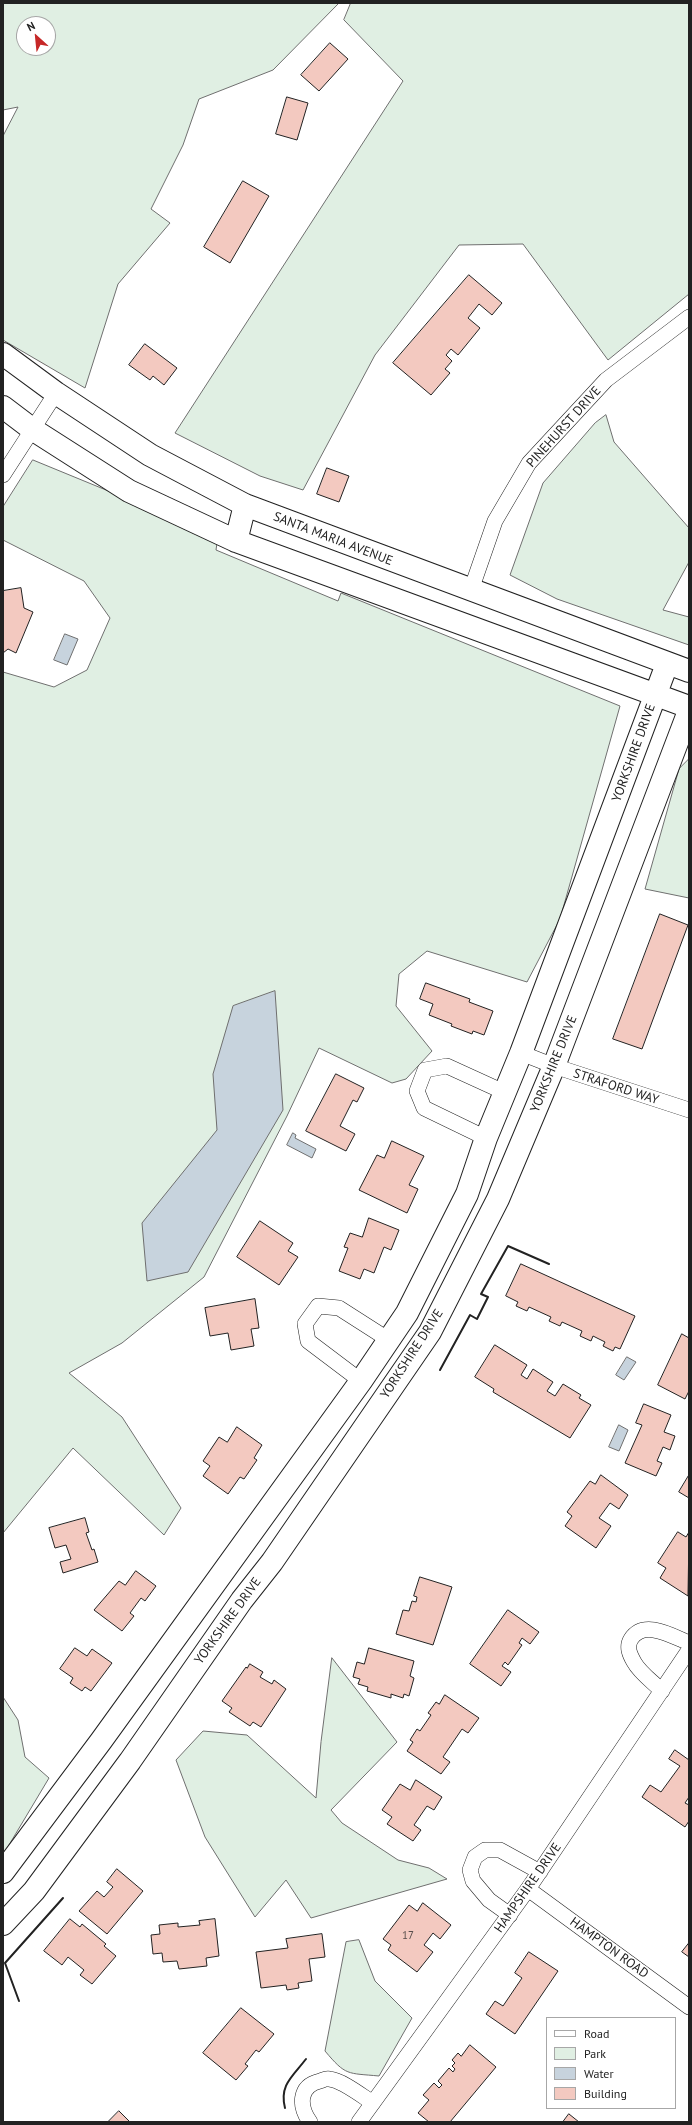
<!DOCTYPE html>
<html>
<head>
<meta charset="utf-8">
<style>
  body { margin:0 }
  #map { position:relative; width:692px; height:2125px; overflow:hidden; background:#fff; font-family:"PT Sans",sans-serif }
  canvas { display:block }
  .frame { position:absolute; inset:0; border:4px solid #222; pointer-events:none }
  .legend { position:absolute; left:546px; top:2017px; width:130px; height:92px; box-sizing:border-box; background:#fff; border:1px solid #a7a7a7; margin:0; padding:5px 7px; list-style:none; font-size:12px; color:#222 }
  .legend li { display:flex; align-items:center; gap:8px; height:20px }
  .legend b { width:20px; border:1px solid #a7a7a7 }
  .north { position:absolute; left:16px; top:16px; width:40px; height:40px; box-sizing:border-box; background:#fff; border:1px solid #a7a7a7; border-radius:50%; rotate:333deg; font-size:11px; font-weight:700; line-height:16px; text-align:center; color:#222 }
  .north::after { content:''; display:block; margin:auto; width:14px; height:18px; background:#c62828; clip-path:polygon(50% 0,100% 100%,50% 72%,0 100%) }
</style>
</head>
<body>
<div id="map">
<canvas width="692" height="2125"></canvas>
<div class="frame"></div>
<ul class="legend">
<li><b style="height:5px;background:#fff"></b>Road</li>
<li><b style="height:11px;background:#e0efe3"></b>Park</li>
<li><b style="height:11px;background:#c7d3dd"></b>Water</li>
<li><b style="height:11px;background:#f3c9c0"></b>Building</li>
</ul>
<div class="north">N</div>
</div>
<script>
const ctx = document.querySelector('canvas').getContext('2d');
ctx.lineJoin = 'round';
function paint(path, color) {
  ctx.fillStyle = color;
  ctx.fill(path, 'evenodd');
}
function trace(path, color, width, dash) {
  ctx.strokeStyle = color;
  ctx.lineWidth = width;
  ctx.lineCap = dash ? 'butt' : 'round';
  ctx.setLineDash(dash || []);
  ctx.stroke(path);
}
function write(font, color, halo, rows, align = 'center') {
  ctx.font = font + ' "PT Sans",sans-serif';
  ctx.lineWidth = 3;
  ctx.setLineDash([]);
  ctx.textBaseline = 'middle';
  ctx.strokeStyle = halo;
  ctx.fillStyle = color;
  for (const [text, x, y, turn = 0] of rows) {
    ctx.save();
    ctx.translate(x, y);
    ctx.rotate((+turn || 0) * Math.PI / 180);
    ctx.textAlign = isNaN(turn) ? turn : align;
    if (halo) ctx.strokeText(text, 0, 0);
    ctx.fillText(text, 0, 0);
    ctx.restore();
  }
}
const green = new Path2D(`
  M3,3H339L273,70L199,99L183,145L151,209L170,223L118,284L85,388L3,340V136L18,107L3,110ZM24,24H48V48H24Z
  M351,3H689V294L608,360L523,244L459,245L375,355L303,490L260,476L175,433L403,81L344,20Z
  M606,415L614,442L689,528V562L663,610L689,617V645L557,599L510,575L543,483L595,423Z
  M33,460L218,536L216,550L338,601L341,593L620,706L560,919L527,982L427,951L399,974L396,1006L432,1051L406,1079L392,1083L319,1048L287,1116L204,1277L122,1343L69,1373L122,1417L181,1508L164,1535L73,1448L3,1533V672L54,687L87,670L110,618L84,581L3,540V507Z
  M689,759V898L645,889L679,769Z
  M332,1658L397,1742L331,1810L342,1823L398,1860L429,1868L447,1879L311,1918L286,1880L255,1917L205,1837L176,1760L203,1731L247,1735L316,1798L321,1742Z
  M3,1697L18,1720L25,1757L49,1778L3,1855Z
  M359,1940L375,1981L412,2018L379,2076C347,2073 346,2076 325,2051L346,1942Z`);
paint(green, '#e0efe3');
trace(green, '#6f6f6f', 1);
const water = new Path2D(`
  M65,634L78,639L67,665L54,660Z
  M275,991L283,1110L188,1272L147,1281L142,1223L217,1130L213,1074L233,1006Z
  M293,1133L296,1135L295,1138L316,1149L312,1158L287,1145Z
  M627,1357L636,1362L624,1380L616,1375Z
  M619,1425L628,1430L619,1451L609,1447Z`);
paint(water, '#c7d3dd');
trace(water, '#6f6f6f', 1);
const building = new Path2D(`
  M330,43L348,59L319,91L301,75Z
  M287,97L308,103L297,140L276,134Z
  M243,181L269,196L230,263L204,247Z
  M469,275L502,303L492,315L479,304L468,318L480,328L458,355L451,349L446,355L452,361L445,369L450,373L431,395L393,363Z
  M145,344L177,368L164,385L153,376L150,380L129,365Z
  M327,468L349,476L339,502L317,494Z
  M21,588L24,608L33,612L16,653L8,649L3,653V591Z
  M660,914L688,925L642,1049L613,1039Z
  M426,983L470,999L469,1002L493,1011L484,1035L473,1031L472,1034L451,1026L452,1024L429,1015L433,1004L420,999Z
  M336,1074L364,1088L357,1102L353,1100L340,1126L355,1134L346,1151L306,1131Z
  M392,1141L424,1156L409,1185L418,1189L407,1213L359,1190L377,1155L384,1158Z
  M369,1218L399,1230L391,1250L384,1247L374,1273L364,1269L360,1279L339,1271L348,1248L344,1247L350,1233L362,1237Z
  M260,1221L293,1243L288,1251L298,1257L279,1285L237,1257Z
  M521,1264L635,1316L620,1349L615,1347L613,1351L603,1346L605,1342L593,1336L591,1341L580,1336L582,1331L562,1322L560,1326L549,1321L551,1317L529,1307L527,1311L516,1306L518,1302L506,1296Z
  M255,1299L259,1328L251,1329L254,1346L231,1350L228,1333L210,1336L205,1308Z
  M682,1334L689,1338V1391L685,1399L658,1385Z
  M495,1345L527,1365L521,1375L527,1379L533,1369L553,1382L547,1391L555,1396L563,1384L581,1395L579,1398L591,1405L570,1438L493,1392L494,1389L475,1377Z
  M644,1404L671,1415L664,1432L675,1436L670,1450L663,1447L657,1461L662,1463L656,1476L625,1463L642,1425L636,1423Z
  M237,1427L262,1445L254,1458L257,1460L244,1479L240,1477L228,1494L203,1476L210,1466L203,1461L219,1437L227,1442Z
  M601,1475L628,1495L619,1509L610,1503L599,1518L611,1526L596,1548L565,1526L572,1516L567,1512L590,1481L595,1484Z
  M689,1475V1498L679,1492Z
  M85,1518L89,1532L86,1533L92,1550L94,1549L98,1562L63,1573L60,1562L71,1559L66,1545L55,1548L49,1528Z
  M678,1532L686,1537L689,1532L688,1596L660,1578L666,1568L658,1563Z
  M136,1571L156,1586L145,1601L141,1598L130,1613L134,1616L122,1631L94,1610L119,1581L125,1585Z
  M420,1577L452,1587L433,1645L396,1634L403,1610L409,1611L412,1601L416,1602L417,1597L414,1596Z
  M508,1610L539,1632L530,1644L522,1638L519,1643L522,1645L508,1665L505,1662L502,1666L511,1672L501,1686L470,1664Z
  M75,1648L87,1656L92,1649L112,1663L91,1691L85,1687L82,1691L70,1683L73,1678L60,1669Z
  M369,1648L414,1661L410,1676L414,1678L409,1696L404,1694L403,1698L391,1694V1698L367,1691L368,1687L358,1684L360,1679L353,1677L357,1662L364,1664Z
  M250,1664L263,1672L260,1677L272,1684L274,1680L286,1689L261,1727L253,1722L250,1726L229,1712L232,1708L222,1701L246,1667L247,1668Z
  M445,1695L479,1718L468,1733L462,1729L443,1757L450,1762L441,1774L407,1751L413,1742L410,1740L417,1729L420,1731L431,1715L428,1713L436,1702L439,1704Z
  M675,1750L689,1760V1797L685,1803L689,1805V1821L685,1827L642,1797L650,1785L661,1792L680,1766L669,1759Z
  M416,1780L442,1797L434,1810L427,1806L414,1825L421,1830L413,1841L387,1824L392,1817L382,1810L400,1784L410,1790Z
  M117,1869L143,1891L107,1934L79,1911L97,1891L104,1897L113,1887L107,1882Z
  M423,1903L451,1925L440,1939L433,1933L424,1945L433,1952L417,1972L388,1950L391,1945L383,1939L409,1905L417,1911Z
  M70,1919L80,1927L82,1924L106,1944L104,1946L116,1956L92,1984L80,1975L84,1970L68,1957L62,1965L44,1951Z
  M215,1919L219,1956L206,1958L207,1966L179,1969L177,1961L163,1962L162,1953L153,1954L151,1935L160,1934L159,1925L178,1923V1927L200,1925L199,1921Z
  M322,1934L325,1957L309,1959L312,1981L298,1983L299,1988L287,1990L286,1985L261,1988L256,1952L288,1948L286,1939Z
  M689,1943V1957L682,1952Z
  M529,1952L558,1971L515,2034L486,2014L495,2001L503,2006L522,1978L515,1973Z
  M241,2008L274,2034L259,2052L256,2050L245,2064L248,2066L236,2080L203,2053Z
  M470,2045L496,2067L450,2122H429L418,2113L429,2100L423,2095L434,2083L439,2088L442,2085L438,2081L449,2068L453,2072L455,2069L452,2066L455,2063L452,2060L458,2053L461,2056Z
  M119,2111L130,2122H108Z
  M569,2114L579,2122H563Z`);
paint(building, '#f3c9c0');
trace(building, '#222', 1);
const street = new Path2D(`
  M3,475L56,393
  M471,590L495,521L529,463L606,380L689,317
  M521,1053L554,1066L689,1110
  M486,1138L424,1108L417,1091L425,1070L447,1066L504,1092
  M361,1381L308,1341L305,1324L318,1306L339,1308L389,1340
  M662,1691C653,1682 640,1673 634,1662C630,1655 626,1647 631,1639C644,1619 672,1636 689,1643
  M528,1889L689,2007
  M510,1915L489,1900L473,1881L470,1870L475,1857L485,1850H500L540,1872
  M310,2122C299,2107 298,2086 320,2081C323,2080 327,2078 329,2079C342,2080 362,2096 373,2103
  M359,2122L528,1889L689,1650`);
const secondary = new Path2D(`
  M3,354L56,393L150,455L245,505L689,671
  M3,407L32,429L129,491L236,541L689,707
  M236,541L245,505
  M3,1872L101,1741L361,1381L407,1313L467,1194L486,1138L521,1053L667,664
  M3,1924L34,1891L130,1761L242,1600L272,1562L430,1332L498,1199L554,1066L689,711`);
trace(street, '#222', 16);
trace(secondary, '#222', 24);
trace(street, '#fff', 15);
trace(secondary, '#fff', 22);
trace(new Path2D(`
  M440,1370L470,1315L477,1319L488,1297L481,1294L508,1246L549,1264
  M19,2001L5,1963L63,1898
  M285,2108C279,2085 293,2076 306,2059`), '#222', 2);
write('11px', '#564c4a', null, [
  ["17",408,1936]
]);
write('13px', '#222', '#fff', [
  ["PINEHURST DRIVE",564,427,-48],
  ["SANTA MARIA AVENUE",333,539,21],
  ["YORKSHIRE DRIVE",634,753,-70],
  ["YORKSHIRE DRIVE",554,1064,-68],
  ["STRAFORD WAY",616,1087,18],
  ["YORKSHIRE DRIVE",412,1354,-57],
  ["YORKSHIRE DRIVE",228,1621,-54],
  ["HAMPSHIRE DRIVE",528,1888,-55],
  ["HAMPTON ROAD",609,1948,36]
]);
</script>
</body>
</html>
